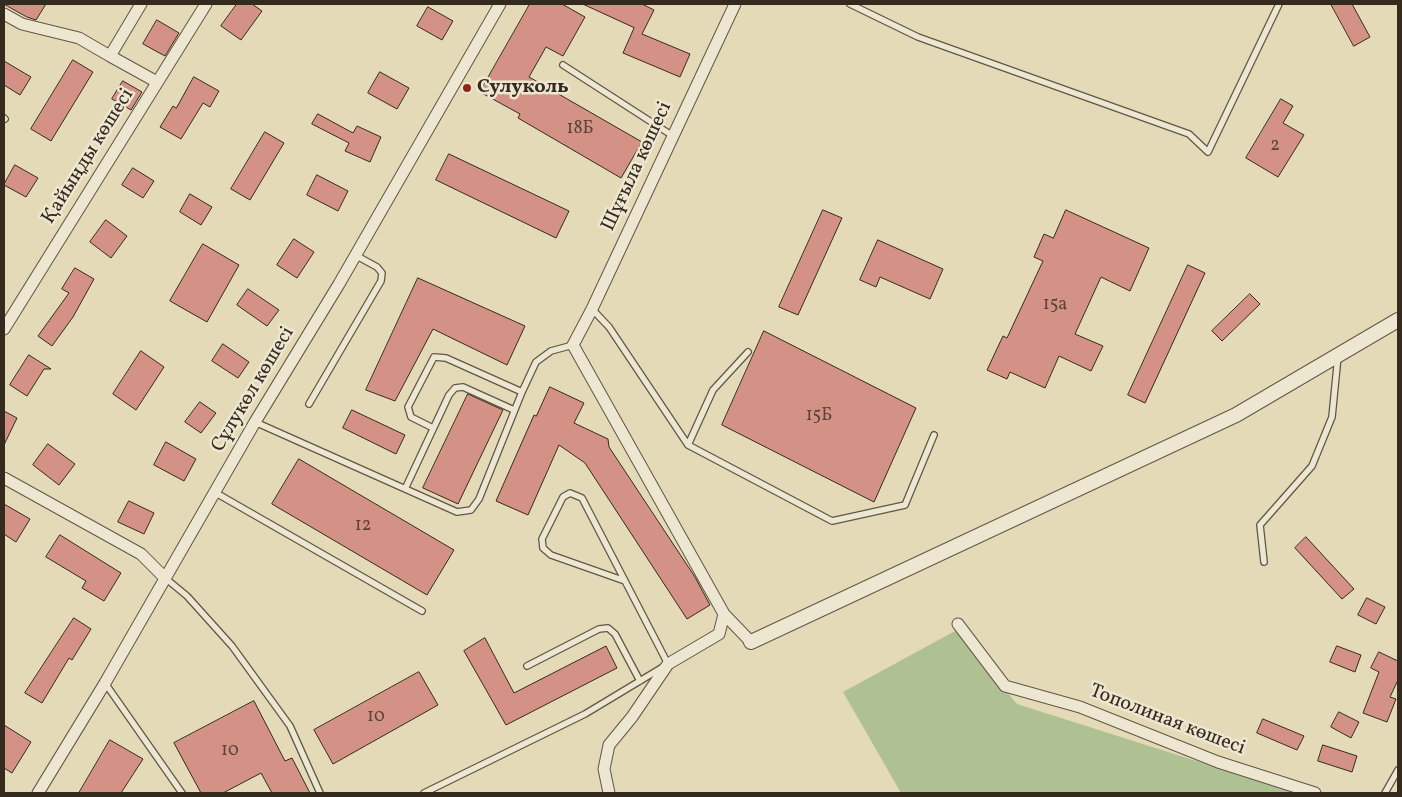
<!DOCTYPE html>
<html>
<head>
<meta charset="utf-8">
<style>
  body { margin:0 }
  #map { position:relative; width:1402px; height:797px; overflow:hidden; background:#e4dab8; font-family:Vollkorn,serif }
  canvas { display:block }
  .frame { position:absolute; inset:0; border:5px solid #342a1e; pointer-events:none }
</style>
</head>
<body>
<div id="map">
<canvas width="1402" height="797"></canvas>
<div class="frame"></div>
</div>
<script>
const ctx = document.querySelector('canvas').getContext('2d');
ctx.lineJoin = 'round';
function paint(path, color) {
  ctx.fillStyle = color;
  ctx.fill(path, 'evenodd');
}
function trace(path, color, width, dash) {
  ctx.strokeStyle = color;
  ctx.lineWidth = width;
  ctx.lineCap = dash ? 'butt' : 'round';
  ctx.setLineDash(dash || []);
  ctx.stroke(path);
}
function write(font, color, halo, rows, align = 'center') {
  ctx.font = font + ' Vollkorn,serif';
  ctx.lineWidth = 5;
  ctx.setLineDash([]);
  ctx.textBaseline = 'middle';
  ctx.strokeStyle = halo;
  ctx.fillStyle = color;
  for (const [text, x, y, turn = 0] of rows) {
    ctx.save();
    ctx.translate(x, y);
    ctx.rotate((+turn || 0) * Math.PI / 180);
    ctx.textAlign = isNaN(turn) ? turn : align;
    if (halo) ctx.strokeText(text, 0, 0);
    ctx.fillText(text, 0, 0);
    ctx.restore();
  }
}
paint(new Path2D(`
  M955,631L1017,704L1297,793H901L843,692Z`), '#afc193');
const building = new Path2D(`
  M4,4H46L36,20L27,17Z
  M237,4H252L262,11L241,40L221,26Z
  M530,4H562L585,17L563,56L546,47L529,77L642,142L621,178L518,118L520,114L480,92Z
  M583,4H642L654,10L642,34L690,54L680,77L623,53L634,28Z
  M1331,4H1352L1370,37L1354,46Z
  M428,7L453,21L442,40L417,26Z
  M157,20L179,33L165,56L143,44Z
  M73,60L93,72L51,141L31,129Z
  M4,61L31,77L20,95L4,85Z
  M380,72L409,88L397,109L368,93Z
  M194,77L219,91L210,107L203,103L181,139L160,127L173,106L176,108Z
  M123,81L142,92L131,110L112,99Z
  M1281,99L1293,106L1283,123L1304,135L1278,177L1246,158Z
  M318,114L353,133L357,126L381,137L370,162L345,151L349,143L312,124Z
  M265,132L284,143L250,200L231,189Z
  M449,154L569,211L556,238L436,180Z
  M15,165L38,178L26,197L4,185Z
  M133,168L154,181L143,198L122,185Z
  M317,175L348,191L338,211L307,195Z
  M190,194L212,207L201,225L180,212Z
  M823,210L842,218L798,315L779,307Z
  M1066,210L1149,248L1130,291L1101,277L1075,334L1103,346L1091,371L1059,356L1045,388L1010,372L1007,379L987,370L1003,336L1007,338L1043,261L1034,257L1044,234L1053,238Z
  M106,220L127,236L111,258L90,242Z
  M294,239L314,252L297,278L277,265Z
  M878,240L943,269L930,299L880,277L876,287L860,280Z
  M203,244L239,265L207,322L170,301Z
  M1188,265L1205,273L1145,403L1128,395Z
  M75,268L94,279L73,317L52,346L38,336L69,293L62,289Z
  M418,278L525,326L507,365L433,329L395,401L366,390Z
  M248,289L279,310L267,326L237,305Z
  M1250,294L1260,304L1222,341L1212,331Z
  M764,331L916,408L874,502L722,425Z
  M223,344L249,362L238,378L212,361Z
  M141,351L164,367L136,410L113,394Z
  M29,355L51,369H44L27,396L10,385Z
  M550,387L584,403L574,423L608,439L609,447L695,577L710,605L687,619L585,463L559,445L528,515L496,501L534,415L536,416Z
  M468,394L503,410L458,504L423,488Z
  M200,402L216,413L201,433L185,422Z
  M352,410L405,435L396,454L343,428Z
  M4,411L17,418L4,445Z
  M166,442L196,459L184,481L154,465Z
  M48,444L75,464L59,485L33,465Z
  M299,459L454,550L427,595L272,504Z
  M129,501L154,513L144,534L118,522Z
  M4,504L30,519L16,542L4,534Z
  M60,535L121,573L104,601L82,588L86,581L46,557Z
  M1306,537L1354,589L1342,599L1295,548Z
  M1367,598L1385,607L1376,624L1358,615Z
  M74,618L91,629L72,660L69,658L42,703L25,693Z
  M485,638L514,693L606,646L617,668L506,725L464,651Z
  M1337,646L1361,655L1355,672L1330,662Z
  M1379,652L1398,661V680L1390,697L1396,699L1387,722L1363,713L1379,672L1371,668Z
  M419,672L438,705L333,764L314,730Z
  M254,701L285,761L292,758L310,793H272L261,773L223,793H201L174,743Z
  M1339,712L1359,722L1351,738L1331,727Z
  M1263,719L1304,736L1297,750L1257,733Z
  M4,725L31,742L12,773L4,768Z
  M110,740L143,759L121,793H79Z
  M1323,745L1357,756L1352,772L1318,761Z`);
paint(building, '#d49287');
trace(building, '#342a1e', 1);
const service = new Path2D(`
  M850,4L918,37L1189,134L1208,152L1279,4
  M563,65L673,136
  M4,118L5,119
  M592,309L609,327L688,445L832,521L905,505L934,435
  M309,404L381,281L382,273L377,267L355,255
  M255,422L457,512L471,510L479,499L522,392L536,362L551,351L573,345
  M433,428L411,417L408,407L434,357L446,358L522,392
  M688,445L713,390L748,352
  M405,489L449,395L455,388L463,387L514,410
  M216,493L422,611
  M1264,562L1260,525L1312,466L1332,417L1338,356
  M164,577L187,596L232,646L290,726L320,793
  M527,666L599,629L608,628L615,634L640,681
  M105,683L182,793
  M424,793L585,714L668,664L582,498L570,493L563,497L542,539L543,548L551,555L625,581
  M1385,793L1398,770`);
const minor = new Path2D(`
  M141,4L110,56L157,82
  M735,4L592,309L573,345L724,614L751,642
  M4,14L22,24L79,38L110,56
  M4,329L206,4
  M4,478L141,554L164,577
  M958,624L1005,686L1080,707L1218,762L1315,793
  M38,793L105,683L255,422L339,284L500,4
  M609,793L604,769L609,745L632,717L668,664L719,634L724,614`);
const tertiary = new Path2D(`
  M751,642L1236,415L1398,320`);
trace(service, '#605644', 8);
trace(minor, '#605644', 13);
trace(tertiary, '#605644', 16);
trace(service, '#ede7d1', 5.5);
trace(minor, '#ede7d1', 11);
trace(tertiary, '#ede7d1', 14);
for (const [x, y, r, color] of [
  [467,88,5,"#8f2418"]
]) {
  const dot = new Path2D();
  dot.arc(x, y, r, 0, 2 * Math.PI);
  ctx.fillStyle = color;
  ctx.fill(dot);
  trace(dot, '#ede7d1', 2);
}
write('18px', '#5c4438', null, [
  ["18Б",580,130],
  ["2",1275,147],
  ["15а",1055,306],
  ["15Б",819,417],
  ["12",363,527],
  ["10",376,718],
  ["10",230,752]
]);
write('bold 20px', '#342a1e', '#ede7d1', [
  ["Сулуколь",477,88]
], 'left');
write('20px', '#342a1e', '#ede7d1', [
  ["Қайыңды көшесі",89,157,-58],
  ["Шұғыла көшесі",638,167,-65],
  ["Сұлукөл көшесі",254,390,-59],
  ["Тополиная көшесі",1167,721,21]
]);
</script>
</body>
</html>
